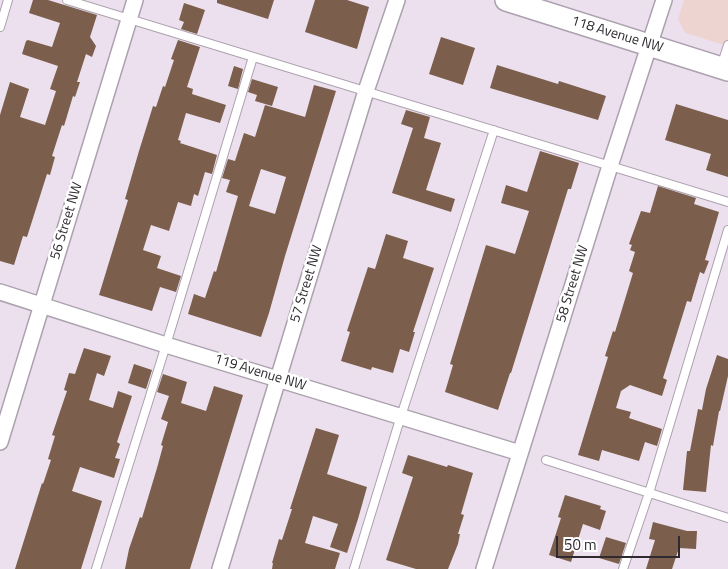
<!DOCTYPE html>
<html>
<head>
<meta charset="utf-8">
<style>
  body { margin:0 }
  #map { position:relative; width:728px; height:569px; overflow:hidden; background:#ece0ee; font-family:"Titillium Web",sans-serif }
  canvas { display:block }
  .scale { position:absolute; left:556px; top:536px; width:124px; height:22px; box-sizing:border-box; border:2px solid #2e2a2f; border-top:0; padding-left:6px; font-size:15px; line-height:18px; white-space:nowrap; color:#2e2a2f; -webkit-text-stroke:4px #fff; paint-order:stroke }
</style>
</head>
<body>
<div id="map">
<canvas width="728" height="569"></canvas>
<div class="scale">50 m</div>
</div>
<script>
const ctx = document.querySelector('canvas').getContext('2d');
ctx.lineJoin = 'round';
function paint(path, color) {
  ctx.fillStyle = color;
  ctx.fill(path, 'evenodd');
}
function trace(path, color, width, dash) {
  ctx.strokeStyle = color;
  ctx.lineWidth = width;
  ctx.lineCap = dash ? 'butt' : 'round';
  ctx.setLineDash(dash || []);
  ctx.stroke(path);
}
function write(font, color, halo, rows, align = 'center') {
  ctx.font = font + ' "Titillium Web",sans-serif';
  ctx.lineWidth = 5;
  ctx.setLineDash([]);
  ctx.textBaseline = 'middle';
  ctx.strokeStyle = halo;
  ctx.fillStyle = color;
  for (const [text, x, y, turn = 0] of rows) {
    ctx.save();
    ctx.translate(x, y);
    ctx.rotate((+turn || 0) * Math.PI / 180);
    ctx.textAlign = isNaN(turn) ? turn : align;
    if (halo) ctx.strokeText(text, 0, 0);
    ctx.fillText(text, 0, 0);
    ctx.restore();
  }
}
paint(new Path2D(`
  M684,0H728V46L685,33L678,19Z`), '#eed4d0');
paint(new Path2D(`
  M33,0H48L97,15L90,37L96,46L92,57L86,54L77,82H80L75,97L73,96L64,126L62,125L52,156L55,157L50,175L47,174L27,237L23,236L14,265L0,261V115L10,82L29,89L20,117L45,125L56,91L50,89L58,66L22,54L26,41L28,40L52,47L60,23L29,13Z
  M217,0H274L268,19L217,3Z
  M315,0H347L369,7L357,49L305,32Z
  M184,3L205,10L197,34L181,29L184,22L179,20Z
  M441,37L475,48L463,85L429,74Z
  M178,40L200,47L187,87L193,89L192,94L226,105L220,123L186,113L178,140L181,141L180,143L217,155L212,174L205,172L198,196L194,194L191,206L178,202L169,231L151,225L143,250L161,256L157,268L181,276L176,292L160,287L152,311L99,295L128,200L125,199L139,151L153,106L156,107L163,86L165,87L174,60L171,59Z
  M497,65L558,84L559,81L606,96L598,120L490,88Z
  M234,66L243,69L238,89L228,86Z
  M252,79L278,87L272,106L255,101L257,95L248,92Z
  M314,85L336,91L285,256L269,313L261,337L188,314L194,294L205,298L214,271L216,272L238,196L226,192L230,180L222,178L228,159L235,161L244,133L255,137L265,105L305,117ZM261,169L286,177L275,214L249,206Z
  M676,104L728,120V177L706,170L711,154L665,140Z
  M406,110L430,117L424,138L441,143L426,190L455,199L451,212L392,193L413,128L401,124Z
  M540,151L579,163L571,189H568L511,373H510L498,410L445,392L453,365L450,364L486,245L515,254L529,211L501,203L506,185L527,192Z
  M658,186L696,198L694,204L719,212L705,260L709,261L704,274L700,272L691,302L687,301L663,378L667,380L662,396L630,385L621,391L616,408L631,412L629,418L662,429L657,446L645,442L639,461L602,450L599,461L578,455L608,357L605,356L613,331L615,332L633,273L629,271L635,252L630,250L632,245L629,244L641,211L650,213Z
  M386,234L408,241L403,258L434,268L413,332H415L409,352L400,349L393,373L372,367L371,370L341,361L350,332L347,331L368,267L375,269Z
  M84,348L111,356L104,376L97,373L89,400L113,408L118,391L132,396L117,442L120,444L115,458L120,459L114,478L80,467L72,491L102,501L81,569H15L42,483L43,484L51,460L48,459L55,436L52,435L67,391L64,390L69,373L75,374Z
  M717,355L728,359V376L720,411H719L713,446L711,445L706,492L683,490L687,451H690L698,409L702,410L706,389Z
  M134,364L152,370L146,389L128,383Z
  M163,374L187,382L181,403L206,411L214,386L243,395L190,569H125L129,549L140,517L142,518L157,468L163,446L161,445L168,422L161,419L169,396L157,392Z
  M316,428L339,435L327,474L367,487L358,519L347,553L330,547L338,524L313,516L305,543L340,553L335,569H272L273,563H272L279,539L282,540L292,509H290Z
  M408,455L447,467L448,465L473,473L461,514L464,515L458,534H460L458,544L448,569H416L386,560L413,477L402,473Z
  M565,495L601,506L600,509L606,511L600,530L583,524L571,562L549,555L561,518L558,517Z
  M653,522L687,531H697L696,549L679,548L672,569H646L655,540L649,539Z
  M606,537L626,543L619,564L599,558Z`), '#7b5e4b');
const lane = new Path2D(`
  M67,0L728,202
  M0,27L8,0
  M721,67L728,45
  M546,460L728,518
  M96,569L166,345L253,57
  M354,569L401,416L494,130
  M623,569L649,493L728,230`);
const street = new Path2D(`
  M0,292L166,345L520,453
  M0,442L135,0
  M220,569L366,91L397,0
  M484,569L610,166L664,0`);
const secondary = new Path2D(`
  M506,0L728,70`);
trace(lane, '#aca1ae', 10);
trace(street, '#aca1ae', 18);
trace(secondary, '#aca1ae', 24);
trace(lane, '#fff', 8);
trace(street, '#fff', 15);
trace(secondary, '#fff', 21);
write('14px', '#2e2a2f', '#fff', [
  ["118 Avenue NW",617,35,17],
  ["56 Street NW",67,221,-73],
  ["57 Street NW",307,284,-73],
  ["58 Street NW",573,284,-73],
  ["119 Avenue NW",260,373,17]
]);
</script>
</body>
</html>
